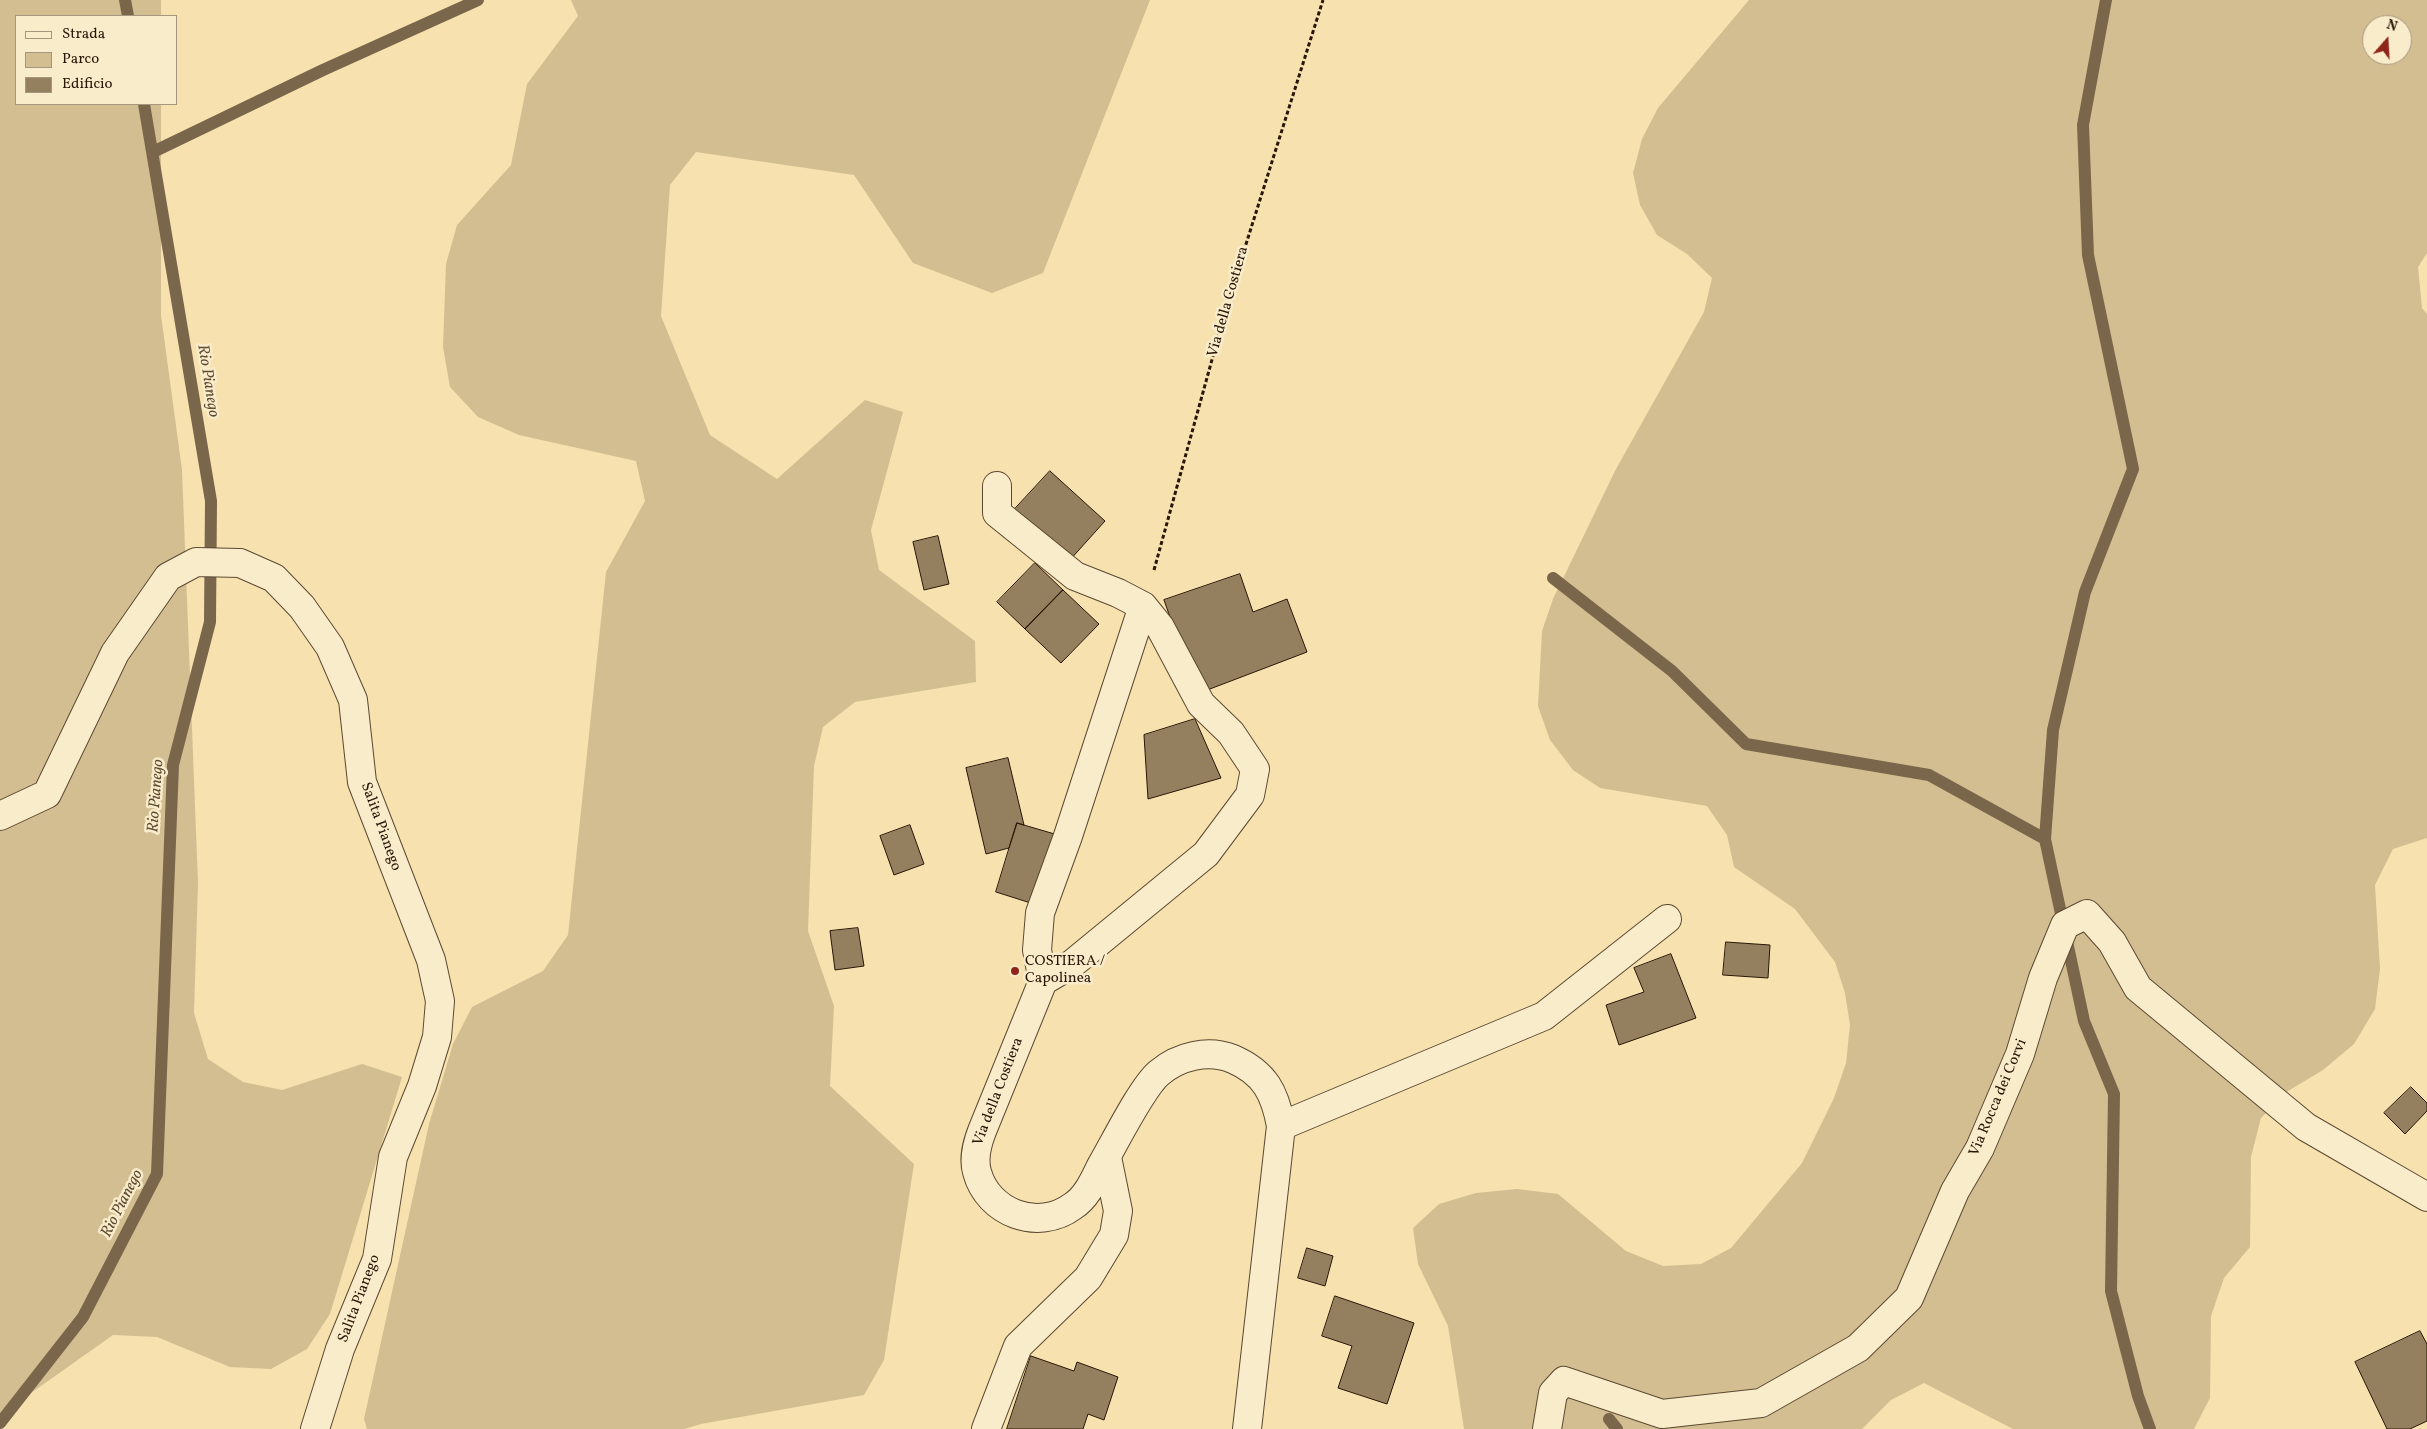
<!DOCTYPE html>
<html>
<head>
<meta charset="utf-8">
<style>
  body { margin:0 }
  #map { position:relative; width:2427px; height:1429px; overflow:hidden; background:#f6e1af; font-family:Vollkorn,serif }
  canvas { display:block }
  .legend { position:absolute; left:15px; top:15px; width:162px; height:90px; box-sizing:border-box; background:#f9eccb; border:1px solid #a6967d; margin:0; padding:6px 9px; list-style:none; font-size:15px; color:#291607 }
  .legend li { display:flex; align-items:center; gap:10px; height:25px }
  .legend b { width:25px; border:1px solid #a6967d }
  .north { position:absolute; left:2362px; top:15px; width:50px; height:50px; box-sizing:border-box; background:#f9eccb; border:1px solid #a6967d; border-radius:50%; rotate:19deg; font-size:14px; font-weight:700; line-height:20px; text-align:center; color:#291607 }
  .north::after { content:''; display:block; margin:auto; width:18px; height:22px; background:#8f2418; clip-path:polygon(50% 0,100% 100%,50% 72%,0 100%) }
</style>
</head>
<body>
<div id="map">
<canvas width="2427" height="1429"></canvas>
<ul class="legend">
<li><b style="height:6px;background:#f9eccb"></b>Strada</li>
<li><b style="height:14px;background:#d3be92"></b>Parco</li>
<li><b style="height:14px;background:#94805e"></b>Edificio</li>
</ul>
<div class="north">N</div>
</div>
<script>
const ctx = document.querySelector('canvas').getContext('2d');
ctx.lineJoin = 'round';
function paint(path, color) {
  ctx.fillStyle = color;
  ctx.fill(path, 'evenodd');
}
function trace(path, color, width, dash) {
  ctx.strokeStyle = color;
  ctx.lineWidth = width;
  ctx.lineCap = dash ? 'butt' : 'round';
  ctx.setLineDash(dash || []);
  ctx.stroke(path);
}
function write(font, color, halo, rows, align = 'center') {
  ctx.font = font + ' Vollkorn,serif';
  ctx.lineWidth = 5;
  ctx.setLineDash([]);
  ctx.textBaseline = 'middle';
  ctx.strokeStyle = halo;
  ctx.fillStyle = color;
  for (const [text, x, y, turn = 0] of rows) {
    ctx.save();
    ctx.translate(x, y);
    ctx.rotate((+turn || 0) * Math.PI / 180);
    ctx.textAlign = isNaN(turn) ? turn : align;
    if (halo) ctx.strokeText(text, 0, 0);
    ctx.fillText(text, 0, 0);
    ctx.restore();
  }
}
paint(new Path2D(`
  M0,0H161V16H16V104H161V315L182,470L198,883L194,1013L208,1059L243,1082L282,1090L362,1064L402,1077L330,1314L307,1349L271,1369L230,1367L157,1337L113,1335L0,1415Z
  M571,0H1150L1043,273L992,293L913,263L854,175L696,152L670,185L661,316L710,435L777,479L865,400L903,412L871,530L879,570L975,641L976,682L855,702L823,727L814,766L808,931L834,1006L830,1086L914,1164L884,1360L864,1395L701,1424L684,1429H367L364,1419L429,1124L453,1044L472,1007L543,971L568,935L606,572L645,501L636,461L519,435L478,417L450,387L443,347L446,264L457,225L511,165L527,84L578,16Z
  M1749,0H2427V253L2418,267L2422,308L2427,314V838L2393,849L2375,885L2380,969L2375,1009L2354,1044L2323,1070L2288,1091L2261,1118L2251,1157L2250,1247L2224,1278L2211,1316L2210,1398L2194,1429H2013L1924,1383L1891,1400L1862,1429H1464L1448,1326L1418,1264L1413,1228L1439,1204L1476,1193L1517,1189L1558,1194L1626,1251L1663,1266L1701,1264L1731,1248L1802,1163L1834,1098L1846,1063L1850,1025L1845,993L1835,962L1795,909L1734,867L1727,835L1707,806L1600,788L1573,770L1550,740L1538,706L1542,631L1553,599L1616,469L1704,312L1712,278L1687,254L1657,235L1640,205L1633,173L1642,139L1658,108ZM2372,25H2402V55H2372Z`), '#d3be92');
trace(new Path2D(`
  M125,0L128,16
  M2106,0L2083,125L2088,255L2133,469L2085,592L2053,730L2045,839L2084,1021L2114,1094L2111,1291L2138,1396L2150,1429
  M153,152L323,70L478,0
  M1553,578L1672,671L1746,744L1929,775L2045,839
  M1609,1419L1617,1429
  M0,1423L83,1317L157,1174L173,765L210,622L211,501L144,104`), '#7a664a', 12);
const building = new Path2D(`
  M1050,471L1105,521L1069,561L1013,511Z
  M938,536L949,584L924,590L913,542Z
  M1035,563L1063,590L1025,629L997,602Z
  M1240,574L1253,612L1287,599L1307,652L1202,692L1183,654L1164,600Z
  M1063,590L1099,624L1061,663L1025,629Z
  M1195,719L1221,778L1148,799L1144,735Z
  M1008,758L1024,825L1017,823L1009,848L986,854L966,768Z
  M1017,823L1058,835L1037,905L996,892Z
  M910,825L924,864L894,875L880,836Z
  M858,928L864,966L835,970L830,931Z
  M1726,942L1770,945L1768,978L1723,975Z
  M1671,954L1696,1018L1619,1045L1606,1005L1644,992L1634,968Z
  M2411,1087L2427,1103V1111L2405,1134L2384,1113Z
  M1307,1248L1333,1256L1325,1286L1298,1278Z
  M1335,1296L1414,1323L1387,1404L1338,1388L1352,1346L1322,1336Z
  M2420,1331L2427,1344V1421L2410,1429H2387L2355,1362Z
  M1031,1356L1074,1371L1077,1362L1118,1377L1104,1420L1088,1414L1083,1429H1007Z`);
paint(building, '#94805e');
trace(building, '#291607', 1);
const minor = new Path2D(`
  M997,486V513L1075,576L1118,593L1143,606L1160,627L1201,704L1231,733L1255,769L1250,795L1206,854L1072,964L1043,981L982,1131C977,1144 973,1158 977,1172C988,1213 1038,1232 1073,1206C1087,1197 1094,1180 1101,1166C1114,1144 1142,1087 1159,1073C1179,1056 1208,1049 1233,1059C1265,1073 1275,1093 1281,1126L1247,1429
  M0,816L47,794L115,653L168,577L196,562L240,563L274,578L302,607L330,647L353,700L362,782L431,960L440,1001L437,1037L422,1086L393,1157L377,1259L340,1349L315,1429
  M1043,981L1037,950L1040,913L1068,836L1143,606
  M1281,1126L1544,1016L1667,919
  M986,1429L1018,1346L1088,1278L1114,1235L1118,1211L1107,1157
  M1547,1429L1553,1393L1564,1381L1662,1414L1761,1403L1858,1348L1909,1298L1955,1191L1980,1148L2020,1054L2043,978L2065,925L2087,914L2112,942L2138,988L2306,1127L2427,1197`);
trace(minor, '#5c4931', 30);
trace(new Path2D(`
  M1154,570L1229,298L1323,0`), '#291607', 3, [4, 2.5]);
trace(minor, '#f9eccb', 28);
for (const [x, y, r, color] of [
  [1015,971,5,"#8f2418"]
]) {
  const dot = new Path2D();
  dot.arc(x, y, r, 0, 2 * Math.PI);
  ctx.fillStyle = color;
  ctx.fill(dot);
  trace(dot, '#f9eccb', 2);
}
write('15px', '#291607', '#f9eccb', [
  ["Via della Costiera",1229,302,-74],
  ["Salita Pianego",380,827,70],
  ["Via della Costiera",999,1092,-69],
  ["Via Rocca dei Corvi",1999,1098,-67],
  ["Salita Pianego",360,1299,-69]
]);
write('15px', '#291607', '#f9eccb', [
  ["COSTIERA /",1025,962],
  ["Capolinea",1025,979]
], 'left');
write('italic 16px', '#5f4c33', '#f9eccb', [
  ["Rio Pianego",207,381,81],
  ["Rio Pianego",157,796,-86],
  ["Rio Pianego",123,1204,-63]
]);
</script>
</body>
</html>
